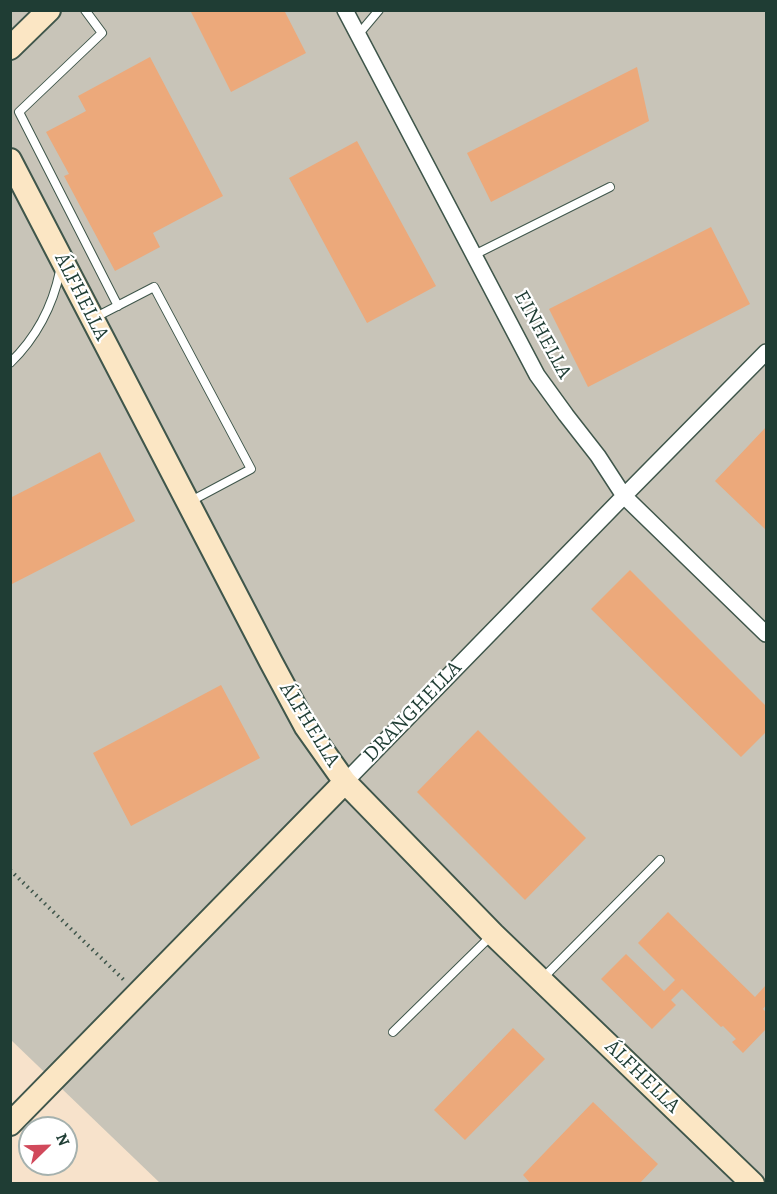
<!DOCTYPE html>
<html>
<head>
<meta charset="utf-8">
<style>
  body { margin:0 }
  #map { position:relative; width:777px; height:1194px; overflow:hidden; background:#f7e2cb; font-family:Alegreya,serif }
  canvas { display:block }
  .frame { position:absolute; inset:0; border:12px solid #1f3d34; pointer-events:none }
  .north { position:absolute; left:18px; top:1116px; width:60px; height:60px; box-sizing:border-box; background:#fff; border:2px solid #a5b1ae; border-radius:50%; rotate:67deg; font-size:16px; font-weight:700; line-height:24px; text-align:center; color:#1f3d34 }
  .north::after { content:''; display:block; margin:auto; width:21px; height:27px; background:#d1495b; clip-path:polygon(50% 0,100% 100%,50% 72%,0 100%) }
</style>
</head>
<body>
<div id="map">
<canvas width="777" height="1194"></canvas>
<div class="frame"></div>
<div class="north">N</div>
</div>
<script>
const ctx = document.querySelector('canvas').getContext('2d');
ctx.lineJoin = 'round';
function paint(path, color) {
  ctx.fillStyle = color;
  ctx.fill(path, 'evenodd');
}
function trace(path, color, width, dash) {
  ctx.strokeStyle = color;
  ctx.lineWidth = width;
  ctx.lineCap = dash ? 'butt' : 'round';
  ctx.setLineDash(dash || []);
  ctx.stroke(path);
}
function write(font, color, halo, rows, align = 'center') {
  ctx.font = font + ' Alegreya,serif';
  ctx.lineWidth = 4.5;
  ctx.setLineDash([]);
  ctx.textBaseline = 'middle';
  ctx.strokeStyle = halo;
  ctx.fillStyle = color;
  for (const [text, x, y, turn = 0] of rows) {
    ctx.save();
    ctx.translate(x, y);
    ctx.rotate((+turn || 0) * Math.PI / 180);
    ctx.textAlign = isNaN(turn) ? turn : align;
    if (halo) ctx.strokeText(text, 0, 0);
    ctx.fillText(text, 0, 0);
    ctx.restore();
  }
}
paint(new Path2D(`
  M10,11H766V1183H160L11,1040Z`), '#c8c4b8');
paint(new Path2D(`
  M190,10H284L306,53L231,92Z
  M150,57L223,196L153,233L160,247L115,271L64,176L69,174L46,132L86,111L78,96Z
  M637,67L649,121L491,202L467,153Z
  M357,141L436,286L367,323L289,178Z
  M711,227L750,304L588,387L549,309Z
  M766,427V530L715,481Z
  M100,452L135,521L10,585V498Z
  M630,570L766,706V732L741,757L591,609Z
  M221,685L260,758L131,826L93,753Z
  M478,730L586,838L525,900L417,792Z
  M668,912L755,997L766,985V1005L763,1009L766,1012V1029L743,1053L732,1042L736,1039L723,1026L721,1027L682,989L671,1000L676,1005L652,1029L601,979L626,954L664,991L675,980L638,943Z
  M513,1028L545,1059L465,1140L434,1110Z
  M593,1102L658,1164L639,1184H531L523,1175Z`), '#eca97b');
const lane = new Path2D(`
  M85,10L102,33L19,112L118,306
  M358,35L379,10
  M474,255L610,187
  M94,318L154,287L251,469L191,501
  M10,363C36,338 53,305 60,271
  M542,979L660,860
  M393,1032L492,935`);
const street = new Path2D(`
  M345,10L537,375L566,415L598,456L624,496L766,634
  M345,782L624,496L766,352`);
const secondary = new Path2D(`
  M10,48L49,10
  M10,160L271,662L306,727L345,782L493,934L753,1184
  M10,1124L345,782`);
trace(lane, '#3f564b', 10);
trace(street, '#3f564b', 18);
trace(secondary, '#3f564b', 26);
trace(new Path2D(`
  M10,870L125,981`), '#3f564b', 4, [1.5, 4.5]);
trace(lane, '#fff', 8);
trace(street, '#fff', 15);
trace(secondary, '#fbe6c4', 22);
write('21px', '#1f3d34', '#fff', [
  ["ÁLFHELLA",81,297,63],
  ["EINHELLA",542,335,61],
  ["DRANGHELLA",413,712,-46],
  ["ÁLFHELLA",309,725,58],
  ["ÁLFHELLA",642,1077,44]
]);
</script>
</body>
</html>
